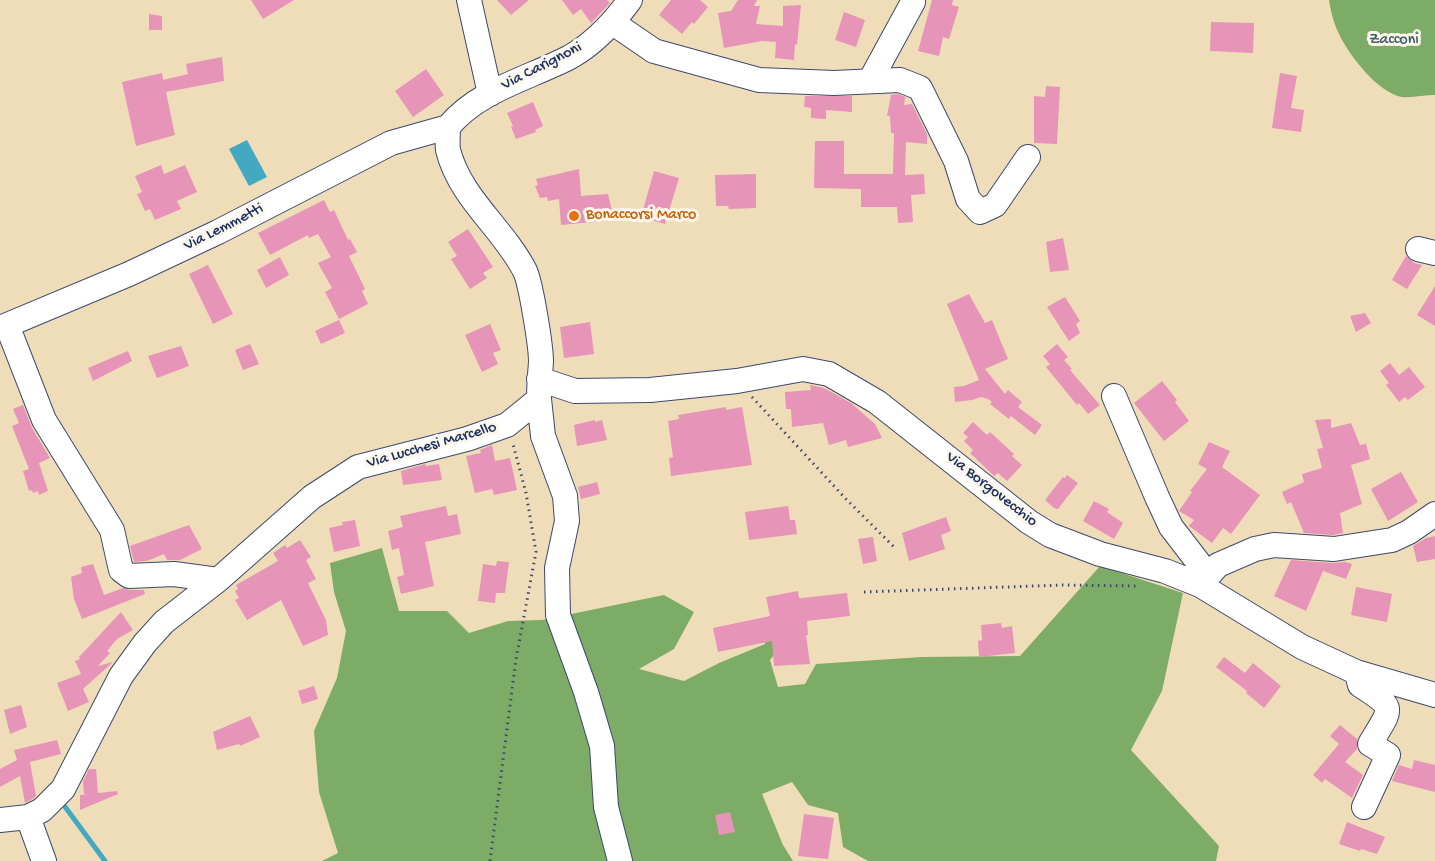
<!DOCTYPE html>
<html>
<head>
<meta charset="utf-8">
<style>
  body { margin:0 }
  canvas { display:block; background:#efddba }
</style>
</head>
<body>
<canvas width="1435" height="861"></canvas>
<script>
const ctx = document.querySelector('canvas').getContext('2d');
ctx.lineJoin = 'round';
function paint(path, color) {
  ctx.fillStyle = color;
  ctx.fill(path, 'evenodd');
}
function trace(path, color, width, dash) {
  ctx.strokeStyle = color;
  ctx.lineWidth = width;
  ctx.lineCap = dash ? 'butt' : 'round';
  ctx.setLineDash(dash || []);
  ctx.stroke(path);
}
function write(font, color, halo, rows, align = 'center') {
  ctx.font = font + ' "Gochi Hand",sans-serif';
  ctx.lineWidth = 6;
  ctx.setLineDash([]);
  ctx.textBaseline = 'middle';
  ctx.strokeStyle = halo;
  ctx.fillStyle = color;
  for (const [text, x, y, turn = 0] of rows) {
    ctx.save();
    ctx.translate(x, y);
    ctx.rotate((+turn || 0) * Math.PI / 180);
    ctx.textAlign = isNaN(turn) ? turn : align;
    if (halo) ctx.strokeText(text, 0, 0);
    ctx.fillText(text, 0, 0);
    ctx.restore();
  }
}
paint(new Path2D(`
  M1329,0H1435V95C1425,95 1412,98 1402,97C1378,93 1350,56 1340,36C1334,24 1331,13 1329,0Z
  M382,548L399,611H447L469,633L508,621L542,620L664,595L694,612L674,649L639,669L684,681L719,663L765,644L763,631L781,646L770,660L778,687L805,684L816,664L922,657L1020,656L1100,566L1183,593L1162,691L1131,750L1219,846L1216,861H868L843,847L838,813L808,805L792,782L762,794L783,845L793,861H322L338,853L319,792L314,731L337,678L346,631L334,592L330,563Z`), '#7dac66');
paint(new Path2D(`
  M247,140L267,177L249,186L229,149Z`), '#43a9c3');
trace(new Path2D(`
  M63,804L105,861`), '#43a9c3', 5);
paint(new Path2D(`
  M251,0H294L263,19Z
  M497,0H529L511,15Z
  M562,0H607L610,3L591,23L581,9L573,15Z
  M671,0H700L708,7L694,24L692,22L682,34L659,15Z
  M738,0H757L754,6H760L756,24L783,26V6L801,5L797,45L795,44L794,60L775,58L776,42L762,41L724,48L718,13L731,11Z
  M932,0H953L952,5L959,7L949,39L943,37L939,56L918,51Z
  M844,12L865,20L856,47L835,40Z
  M149,14L162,16V30H149Z
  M1211,22L1254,23L1253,53L1210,51Z
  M222,57L224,81L166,92L175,135L136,146L122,82L162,73L163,80L188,74L186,64Z
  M426,69L444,95L413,117L395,91Z
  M1280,73L1297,76L1291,108L1304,110L1301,132L1272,128Z
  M1046,86L1060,87L1057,144L1034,143V96L1045,97Z
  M898,94L905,97L904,105L912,104L927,134V144L906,142L905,175L924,174L925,194L911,195L913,222L898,223L897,207H861V189L814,188L815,141H844V174H893L894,133H891L890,116H887L891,95Z
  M805,96H852V112L826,110V119L811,118V108L804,107Z
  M533,102L543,126L535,130L536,132L516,139L511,127L513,126L507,113Z
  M161,165L164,174L185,165L197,192L177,201L181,209L155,220L150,209L145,211L137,194L142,192L135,176Z
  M579,169L581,196L608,194L614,220L561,225L559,199L548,201L547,197L540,198L535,186L538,185L536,179Z
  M654,171L679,178L665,224L641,217Z
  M756,174V208L729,209L728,206H716L715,175Z
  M324,200L330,212L334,210L348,240L350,239L357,252L349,256L365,289L362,291L368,304L339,319L325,292L332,288L318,263L331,257L318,234L309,238L308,235L270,255L258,233Z
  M468,229L493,267L483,273L487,278L470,289L451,259L457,256L448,242Z
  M1063,238L1069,270L1050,272L1046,242Z
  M1406,256L1414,263L1422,265L1407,289L1392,280Z
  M280,257L289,275L266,288L257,270Z
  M208,265L233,314L213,324L189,274Z
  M1435,286V326L1417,315Z
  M969,294L985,323L992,320L1008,359L985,369L1005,394L1008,390L1022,402L1018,407L1042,425L1035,435L1011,416L1009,419L990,404L992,402L988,399L981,397L972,400L955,402L954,387L964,386L979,380L947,304Z
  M1065,297L1080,321L1076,324L1080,333L1069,341L1047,307Z
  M1365,313L1371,323L1356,332L1350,316Z
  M339,320L345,333L321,344L315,331Z
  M590,322L594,354L564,358L560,327Z
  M490,324L501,350L493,353L498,364L482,372L465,335Z
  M250,344L259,364L243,370L235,350Z
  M1057,344L1068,357L1064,360L1072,369L1070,370L1100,405L1088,414L1079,403L1077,405L1046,367L1050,364L1043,356Z
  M181,346L189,366L157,378L148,356Z
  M128,351L132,361L93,381L88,368Z
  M1390,363L1399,375L1409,367L1425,387L1408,400L1405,397L1399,402L1386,385L1389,383L1380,371Z
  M1162,381L1177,400L1175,402L1189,421L1164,441L1134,403Z
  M810,385L824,388L851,403L875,424L882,438L848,447L846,440L829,445L823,423L792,427L791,409H786L785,392L811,390Z
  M23,405L32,428L50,458L39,463L48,491L39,495L38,491L33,493L32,490L29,491L23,471L29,469L12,426L19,423L13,409Z
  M726,407V410L742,407L752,465L671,476L669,458L673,457L668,421L679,419L678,415Z
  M1331,419V428L1351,423L1360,445L1366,444L1370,459L1351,465L1362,504L1340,513L1343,533L1333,535L1304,533L1291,502L1287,504L1282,492L1304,482L1302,474L1322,468L1317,449L1323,448L1315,420Z
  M595,420V422L602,420L607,440L577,446L574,425Z
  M973,422L987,435L990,432L1014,454L1012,456L1022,465L1007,481L998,473L994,476L970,453L973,450L964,441L968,437L963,433Z
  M1209,442L1230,451L1222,467L1260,495L1231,534L1223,528L1212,543L1189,526L1194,520L1179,511L1192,492L1190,491L1207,469L1198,464Z
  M492,445L495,461L510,458L517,490L494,495L492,489L475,493L466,456L481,453L480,450Z
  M425,464L426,466L439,464L442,480L403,485L401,471Z
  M1401,472L1418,502L1388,521L1371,489Z
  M1067,475L1078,483L1058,509L1054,508L1045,500L1063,477L1065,478Z
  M597,482L600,494L581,499L578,487Z
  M1094,501L1109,509L1107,512L1123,523L1114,539L1083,521Z
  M446,506L448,516L457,514L461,534L425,542L434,586L401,594L397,577L404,575L399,548L392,550L388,531L403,527L400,516Z
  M788,506L790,520H795L797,534L749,540L745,512Z
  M946,517L951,531L941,535L945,549L909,561L902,533Z
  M355,520L360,546L334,552L329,528L343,525L342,522Z
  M189,525L202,549L180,560H167L164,554L147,561L134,562L130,546Z
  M1435,536V559L1417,562L1413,546L1426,538Z
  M873,537L877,561L863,564L858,539Z
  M300,540L311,557L306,560L316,579L308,583L326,620L328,635L303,646L281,600L247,620L235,600L239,598L235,591L238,589L236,585L278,561L273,553L285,545L287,548Z
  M1291,560L1333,563L1345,562L1352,564L1346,579L1323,571L1306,611L1274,596Z
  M497,561L509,562L505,593H496L495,603L478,601L483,564L496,566Z
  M93,564L104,595L123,588L130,590H144L145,594L82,619L74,599L71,577L82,573L81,567Z
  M1356,587L1392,594L1387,622L1351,615Z
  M798,591L799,598H802L847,593L850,616L807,621L808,635H806L810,664L774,666L772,641L718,652L713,628L770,616L766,597Z
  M121,612L133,630L117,639L107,651L110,653L98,666L113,662L83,689L89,702L68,711L57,683L81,674L75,661L80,659L79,657Z
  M1001,623L1002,628L1012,626L1015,653L979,657L978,641L982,640L981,625Z
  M1224,657L1245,673L1253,663L1281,686L1264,708L1246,693L1247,691L1216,667Z
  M314,686L318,699L302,704L298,691Z
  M21,705L27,727L10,734L4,710Z
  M250,716L260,737L240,746L239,744L217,750L213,732Z
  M1340,725L1357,739V749L1345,762L1363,775L1352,798L1325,779L1322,783L1313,775L1339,744L1330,736Z
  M57,740L61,754L30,762L36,796L34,798L25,803L20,776L0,787V769L17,760L14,750Z
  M1414,760L1435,765V792L1392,781L1399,765L1412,769Z
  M89,769H96L98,793L117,791L118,794L80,810V795L90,794H84L83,781Z
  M730,812L735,832L719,835L715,815Z
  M804,814L834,818L828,859L798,856Z
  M1347,822L1385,837L1377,854L1361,849L1360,851L1339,844Z`), '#e694b8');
const minor = new Path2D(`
  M469,0L490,94
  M613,23L654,51L759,80L834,83L900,80L920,88L956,161L968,199L980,212L995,205L1028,157
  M870,81L913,2
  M448,127C478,90 530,78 570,57C595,43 614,22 630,0
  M1418,249L1435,253
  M7,325L44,420L112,530L121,570L129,576L174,574L218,580
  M0,328L129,274L218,232L391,143L448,127
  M539,379L575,391L650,390L737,381L803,369L829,374L877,402L1029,522L1050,535L1100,554L1165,571L1200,585L1302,647L1356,672L1435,695
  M1114,396L1157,497L1171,527L1208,575
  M539,399L543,436L565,496L567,521L557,568L558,615L586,692L602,746L606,807L620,861
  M1200,585L1218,565L1255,549L1274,545L1334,549L1392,540L1409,532L1435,514
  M1357,674L1360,685C1398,709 1391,708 1370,744L1388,755L1364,807
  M28,817L44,861
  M0,820L28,817L42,810L63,789L121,676L145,643L164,622L218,580L312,497L358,467L467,439L507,425L539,399C539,386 540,374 541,362C541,346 531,284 525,271C503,228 460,198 448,150C447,143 448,134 448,127`);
trace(minor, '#3b496c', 26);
trace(new Path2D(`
  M752,397L845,498L895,548
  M864,592L1063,585L1138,586
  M490,861L516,659L536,552L526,493L513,444`), '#3b496c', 3, [1.5, 4.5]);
trace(minor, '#fff', 24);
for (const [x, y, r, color] of [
  [574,216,6,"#e8710a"]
]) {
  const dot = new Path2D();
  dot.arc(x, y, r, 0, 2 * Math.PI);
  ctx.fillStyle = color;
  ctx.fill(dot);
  trace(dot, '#fbf7ec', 2);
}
write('16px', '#425d65', '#fbf7ec', [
  ["Zacconi",1394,41]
]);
write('16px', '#1b2f5e', '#fbf7ec', [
  ["Via Carignoni",542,67,-27],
  ["Via Lemmetti",224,228,-27],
  ["Via Lucchesi Marcello",432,446,-16],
  ["Via Borgovecchio",991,490,38]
]);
write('16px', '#c56008', '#fbf7ec', [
  ["Bonaccorsi Marco",586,216]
], 'left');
</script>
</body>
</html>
